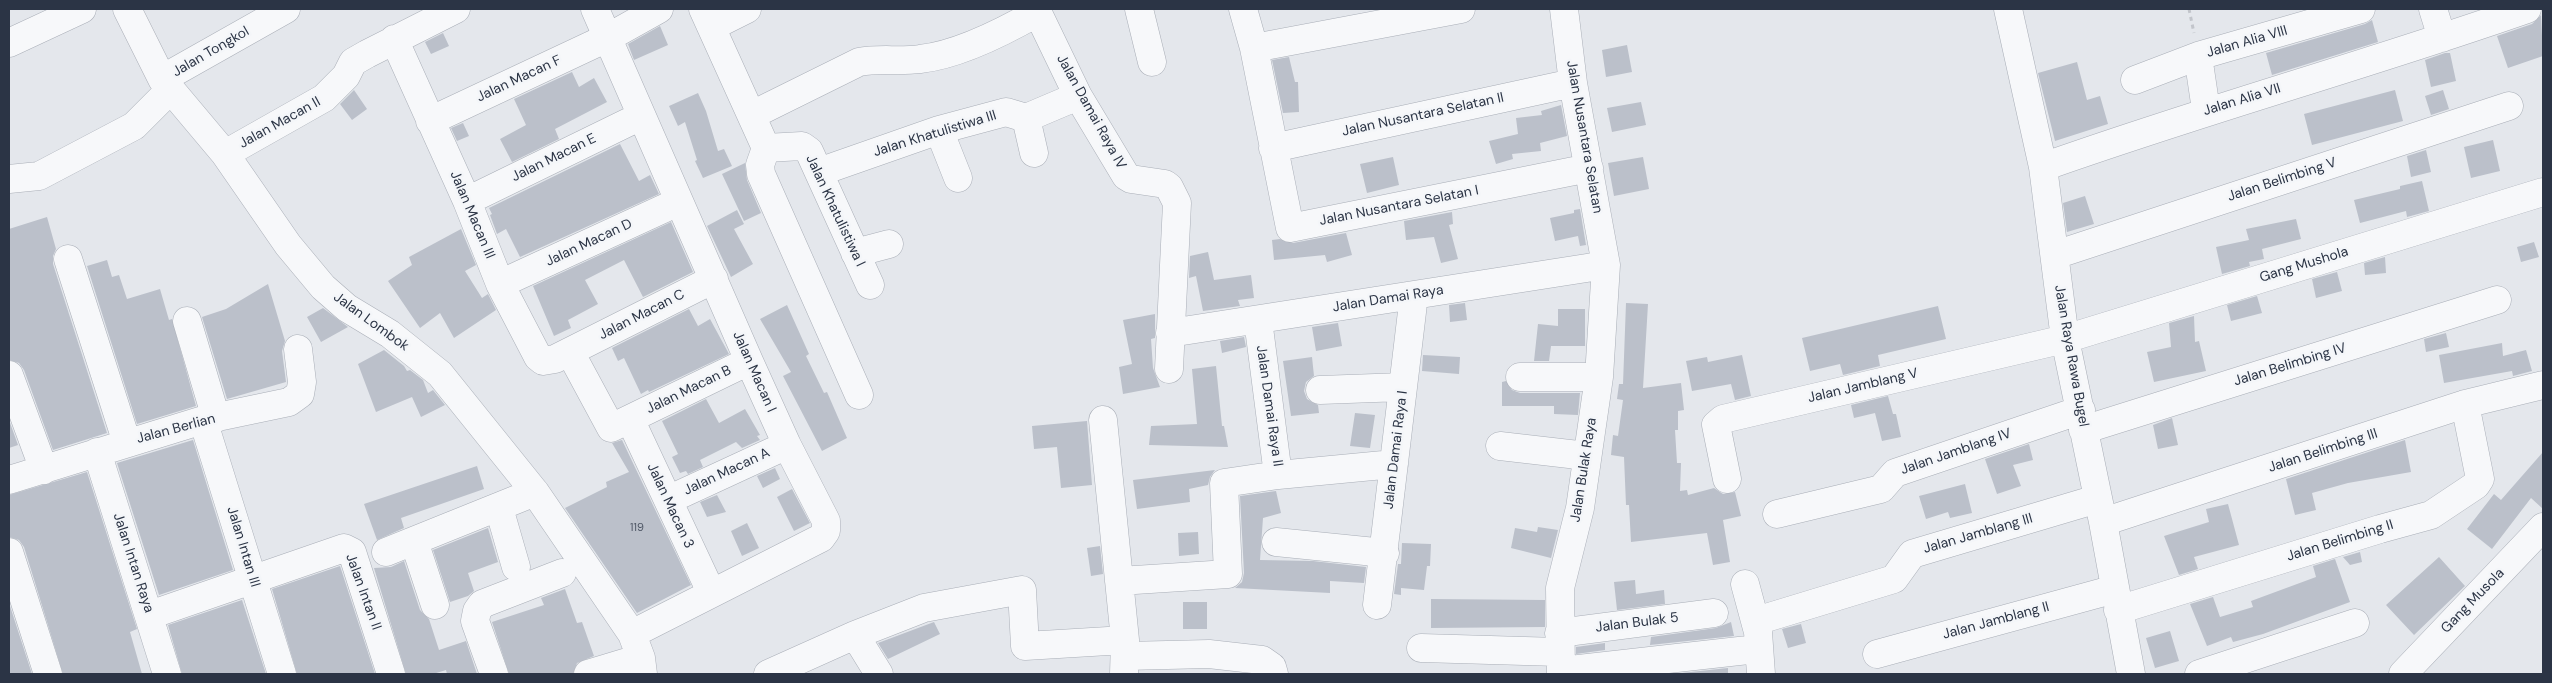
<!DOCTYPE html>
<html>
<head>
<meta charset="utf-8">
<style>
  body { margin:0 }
  #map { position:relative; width:2552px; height:683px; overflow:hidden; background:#e4e7ec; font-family:"DM Sans",sans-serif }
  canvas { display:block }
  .frame { position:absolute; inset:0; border:10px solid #2b3445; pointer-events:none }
</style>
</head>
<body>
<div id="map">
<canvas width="2552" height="683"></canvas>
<div class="frame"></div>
</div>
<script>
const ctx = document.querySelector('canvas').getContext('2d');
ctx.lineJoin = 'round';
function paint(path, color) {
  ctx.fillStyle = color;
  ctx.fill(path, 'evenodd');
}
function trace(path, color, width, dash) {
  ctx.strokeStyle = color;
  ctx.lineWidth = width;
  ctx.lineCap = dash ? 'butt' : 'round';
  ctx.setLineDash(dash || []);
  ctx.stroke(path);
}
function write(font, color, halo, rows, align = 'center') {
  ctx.font = font + ' "DM Sans",sans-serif';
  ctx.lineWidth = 5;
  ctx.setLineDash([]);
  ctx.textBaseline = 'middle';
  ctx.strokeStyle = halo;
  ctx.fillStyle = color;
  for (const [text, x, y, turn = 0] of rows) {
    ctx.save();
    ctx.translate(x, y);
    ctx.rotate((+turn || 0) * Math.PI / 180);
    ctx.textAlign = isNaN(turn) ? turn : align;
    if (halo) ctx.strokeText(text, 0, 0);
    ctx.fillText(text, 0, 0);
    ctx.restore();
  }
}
paint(new Path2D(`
  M2541,15L2543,56L2508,68L2497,36L2532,24Z
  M2372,20L2378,42L2272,75L2266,53L2365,24Z
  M660,26L668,45L634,60L628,44Z
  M443,33L449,46L431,54L425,42Z
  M1627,45L1632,72L1606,77L1602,50Z
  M2445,53H2450L2456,81L2431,87L2425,60Z
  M1289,57L1295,82H1298L1299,112L1283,113L1272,60Z
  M2077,62L2087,100L2100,96L2108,124L2055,141L2038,73Z
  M572,72L579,87L594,78L607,102L555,129L559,139L512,162L500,139L526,125L514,99Z
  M354,90L367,109L352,120L340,104Z
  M2395,90L2403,121L2312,145L2304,114Z
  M2443,90L2449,109L2431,115L2425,96Z
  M698,93L706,111L718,151L724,149L732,166L703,178L695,161L697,160L685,122L678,126L669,106Z
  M1641,102L1646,125L1612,132L1607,108Z
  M1561,105L1567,136L1540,143L1541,151L1512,154L1513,159L1496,164L1489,141L1518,134L1516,118L1542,115L1541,111Z
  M463,123L469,136L457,141L451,128Z
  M2493,140L2500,171L2471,178L2464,147Z
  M620,144L639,181L650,175L659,194L520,257L506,229L497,234L490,215L492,214L489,208Z
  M2426,150L2431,172L2411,177L2407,156Z
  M1393,157L1399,185L1367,193L1360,164Z
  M1643,157L1649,189L1614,196L1608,163Z
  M745,163L747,180L761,213L744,221L722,174Z
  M2422,181L2429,211L2407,217L2406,211L2360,223L2354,200L2400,189V186Z
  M2085,196L2094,224L2067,232L2063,203Z
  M1580,209L1586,245L1580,246L1578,236L1555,241L1550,218L1574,213V210Z
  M737,210L744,224L734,229L753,264L731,277L707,226Z
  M1452,212L1453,224L1449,225L1458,259L1441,263L1434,237L1406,240L1404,221Z
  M47,217L56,249L53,256V264L107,433L53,450L24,370L19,363L9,360V229Z
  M2296,219L2301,239L2262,249L2264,259L2249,262L2250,266L2222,274L2216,247L2249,240L2246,229Z
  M671,222L693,272L643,297L624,260L585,280L598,304L568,320L571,328L554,336L533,286Z
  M461,229L476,265L465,271L482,298L488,294L496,310L454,338L440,313L420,328L388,281L412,265L409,257Z
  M1346,233L1352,255L1327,262L1325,255L1274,260L1272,240L1280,239L1293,243Z
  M2534,242L2539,257L2521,262L2517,247Z
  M1208,252L1214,280L1251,275L1254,298L1238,300L1240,306L1203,311L1196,276L1189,278L1190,256Z
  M2385,257L2386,273L2365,275L2364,263Z
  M107,260L112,277L119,275L127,299L160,289L169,320L172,319L196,406L137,424L87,266Z
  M2337,272L2342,291L2316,298L2312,279Z
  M268,284L285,341L282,351L286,382L227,399L202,317L226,309Z
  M2257,296L2262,313L2231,321L2227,305Z
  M1465,303L1467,320L1450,322L1449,305Z
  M1626,303L1648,304L1643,388L1681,383L1684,410L1678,411V430H1675L1677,463H1681L1680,491L1687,490L1688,495L1714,488L1723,494L1735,492L1741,516L1723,520L1730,562L1713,565L1707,533L1631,542L1629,505H1626L1624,457L1611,455L1613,435L1618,436L1623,400L1617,399L1619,384H1623Z
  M787,305L809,354L806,356L824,393L827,392L847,438L822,451L783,376L791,372L760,319Z
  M1938,306L1946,339L1878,355L1880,366L1843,375L1840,364L1810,371L1802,338Z
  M323,308L348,327L321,342L307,317Z
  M689,309L698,326L710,319L729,354L649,392L648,390L641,394L624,358L618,361L612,348Z
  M1558,309H1585V346H1551L1549,361H1534L1538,324L1558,326Z
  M1155,314V338L1151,339L1153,368L1160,387L1123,394L1119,367L1132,364L1123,320Z
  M2194,316L2195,342L2199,341L2206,371L2154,382L2147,352L2171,347L2169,323Z
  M1338,323L1342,346L1316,351L1312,327Z
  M2446,333L2449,347L2426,352L2424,339Z
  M1244,337L1246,347L1222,353L1220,341Z
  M2502,343L2503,356L2526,350L2532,371L2513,376L2512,371L2444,383L2439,355Z
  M384,350L404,366L407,371L410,370L423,380L428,393L433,390L445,405L421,417L412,397L376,412L358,364Z
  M1423,355L1460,357L1459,374L1422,371Z
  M1742,355L1751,396L1735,400L1731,384L1692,391L1686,361L1707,357L1708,362Z
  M1312,357L1314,376L1306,382L1304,391L1307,399L1318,405L1319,413L1291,416L1283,361Z
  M1216,366L1222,426H1224L1228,447L1149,445L1151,426L1197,424L1192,369Z
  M1506,381L1512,390L1520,393H1580L1578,415L1554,414V406H1502V382Z
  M1888,396L1893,414H1896L1901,437L1882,441L1875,413L1854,418L1851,405Z
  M706,399L719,423L745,409L760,435L757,436L760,440L742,448L736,442L700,460L703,467L688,474L686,471L680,473L672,457L678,454L662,421Z
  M1355,413L1375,415L1370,448L1350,446Z
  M2172,418L2178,445L2158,449L2153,425Z
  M9,420L18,445L9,448Z
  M1087,421L1092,485L1061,488L1057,447L1034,449L1032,426Z
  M193,440L233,570L159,595L117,463Z
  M622,440L691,585L637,613L565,508L607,487L606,482L629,472L612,443Z
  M2405,440L2411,472L2348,483L2312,493L2316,510L2295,515L2286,479Z
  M2029,444L2033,460L2013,465L2021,486L1997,494L1985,459Z
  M2543,452V509L2531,498L2492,549L2467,529L2494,494L2501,500Z
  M477,466L484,489L401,518L404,528L377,540L364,504Z
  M775,468L780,479L763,488L757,476Z
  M1215,470L1210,477L1208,485L1189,489L1190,502L1137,509L1133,480Z
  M87,472L137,629L130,632L142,674H63L24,547L19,540L9,537V495Z
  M1965,484L1972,513L1950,518L1948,512L1926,519L1919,496Z
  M792,489L810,523L794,531L777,497Z
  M1276,491L1281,513L1263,518L1260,560L1313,561L1366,567L1364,583L1330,581V593L1235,588L1242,582L1244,573L1240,496Z
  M717,495L726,512L707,517L700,502Z
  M2228,504L2239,545L2194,557L2198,569L2179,575L2164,536L2209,522L2206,509Z
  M747,523L759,548L742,556L731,531Z
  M1538,527L1558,530L1551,558L1511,548L1515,528L1537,532Z
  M488,528L498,562L468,573L474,591L468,596L450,602L433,550Z
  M1198,532L1199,554L1179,556L1178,533Z
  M1402,543L1431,544L1430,566H1427L1424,590L1401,588V595L1394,594L1398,564H1401Z
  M1100,546L1103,574L1091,576L1087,548Z
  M2360,552L2362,562L2350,565L2343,557Z
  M2439,557L2465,586L2414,635L2386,605Z
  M2335,559L2350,602L2263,634L2233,642L2231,637L2207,646L2190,604L2213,597L2220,617L2253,607L2251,601L2316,577L2313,566Z
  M404,561L420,610L429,619L439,650L466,641L477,674H447L446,670L433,674H406L374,568L391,567Z
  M340,566L375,674H297L272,589Z
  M1635,580L1636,594L1664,590L1665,604L1617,610L1614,582Z
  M565,589L577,623L582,622L594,656L577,663L573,674H509L492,622L544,605L541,598Z
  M1431,599L1545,600V627L1431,628Z
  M242,600L266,674H182L168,625Z
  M1183,602H1207V629H1183Z
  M9,603L32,674H9Z
  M934,622L940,634L888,659L878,643Z
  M1731,622L1734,636L1650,645L1651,637L1716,628Z
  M1801,624L1806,643L1788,648L1782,629Z
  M2170,631L2179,661L2155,668L2146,638Z
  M1605,643V650L1576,654V647Z
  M1728,668V674H1672Z`), '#bbc0ca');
const minor = new Path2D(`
  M127,9L162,79L225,154L288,245L323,287L347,308L390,334L440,374L535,492L632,634L641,658L643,674
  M595,9L749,361L787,445L826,521V531L821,538L632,634
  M703,9L766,148L802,146L809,151L870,285
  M1036,9L1078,96L1126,176L1131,179L1165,184L1169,187L1177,203L1169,369
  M1139,9L1152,62
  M1243,9L1254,48L1290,228L1589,168
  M2008,9L2043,167L2065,339L2103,522L2131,674
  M2433,9L2442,38
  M713,26L747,9
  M394,39L467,201L500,284L538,357L543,361L555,359L714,279
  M9,43L82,9
  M1254,48L1461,9
  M2198,56L2206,110
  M162,79L286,9
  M2135,80L2198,56L2361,9
  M752,115L859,62C879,58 900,62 920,59C958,55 1005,31 1038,12
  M1026,118L1034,153
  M430,121L609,37L659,9
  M939,130L958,178
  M766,148L760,165L761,174L859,395
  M1273,148L1573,83
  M225,154L324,98L346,76L353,62L367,54L456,9
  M2043,167C2203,110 2367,65 2527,9
  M819,172L939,130L1006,112L1026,118L1078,96
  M9,179L39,176L134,126L171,89
  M467,201L641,116
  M855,253L889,244
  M2055,255L2509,106
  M68,259L127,443
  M500,284L678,202
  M187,321L216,418
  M1170,333L1606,265
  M570,352L611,428L749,361
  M9,375L44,470
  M1520,377H1599
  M1320,390L1403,387
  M630,419L711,592
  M203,420L282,674
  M1103,420L1125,640L1124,674
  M2083,430L2497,300
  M1500,446L1587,456
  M97,452L167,674
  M1278,475L1394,464
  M1727,479L1716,425L1723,419L2065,339L2543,192
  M9,480L203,420L289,402L300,394L302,382L298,349
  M668,500L787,445
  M499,508L516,567
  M1777,514L1881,489L1895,473L2081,410
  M2103,522L2465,404L2543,385
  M414,541L435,605
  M1276,542L1385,553
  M9,552L48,674
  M386,552L535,492
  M1119,581L1228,574L1224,483L1278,475L1258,320
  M1745,584L1758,632L1761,674
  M1377,605L1414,295
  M2118,610L2380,529L2431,515L2476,485L2480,479L2465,404
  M150,615L344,548L352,552L391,674
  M1756,621L1894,579L1912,554L2097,499
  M1559,633L1714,613
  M855,635L879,674
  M1421,648L1559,652
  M1877,654L2115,589
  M1125,656L1209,654L1262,660L1272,667L1274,674
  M1561,671L1757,649
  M494,674L475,621L477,611L482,604L562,573
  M588,674L641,658
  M768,674L855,635L924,608L1022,590L1025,646L1125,640
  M1561,674L1560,588L1580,508L1599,377L1606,265L1573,83L1564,9
  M2199,674L2355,623
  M2403,674L2543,527`);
trace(minor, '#a9aeb7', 29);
trace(new Path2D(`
  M2189,9L2194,33`), '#c2c5cb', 3, [4, 4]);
trace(minor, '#f7f8fa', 28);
write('11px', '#4f5766', null, [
  ["119",637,528]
]);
write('14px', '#2b3445', '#f4f6f9', [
  ["Jalan Alia VIII",2247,42,-16],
  ["Jalan Tongkol",211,52,-30],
  ["Jalan Macan F",519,79,-25],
  ["Jalan Alia VII",2242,100,-17],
  ["Jalan Damai Raya IV",1091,112,61],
  ["Jalan Nusantara Selatan II",1423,115,-12],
  ["Jalan Macan II",280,123,-29],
  ["Jalan Khatulistiwa III",935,134,-17],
  ["Jalan Nusantara Selatan",1584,137,80],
  ["Jalan Macan E",554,158,-26],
  ["Jalan Belimbing V",2282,180,-18],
  ["Jalan Nusantara Selatan I",1399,206,-11],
  ["Jalan Khatulistiwa I",835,211,65],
  ["Jalan Macan III",472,215,67],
  ["Jalan Macan D",589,243,-25],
  ["Gang Mushola",2304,265,-17],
  ["Jalan Damai Raya",1388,299,-9],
  ["Jalan Macan C",642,315,-27],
  ["Jalan Lombok",371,322,36],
  ["Jalan Raya Rawa Bugel",2071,356,80],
  ["Jalan Belimbing IV",2290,365,-17],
  ["Jalan Macan I",754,372,66],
  ["Jalan Jamblang V",1863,386,-13],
  ["Jalan Macan B",689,390,-26],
  ["Jalan Damai Raya II",1269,406,82],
  ["Jalan Berlian",176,429,-15],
  ["Jalan Damai Raya I",1396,450,-83],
  ["Jalan Belimbing III",2323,451,-18],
  ["Jalan Jamblang IV",1956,452,-19],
  ["Jalan Bulak Raya",1584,470,-81],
  ["Jalan Macan A",727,472,-25],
  ["Jalan Macan 3",670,506,65],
  ["Jalan Jamblang III",1978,534,-16],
  ["Jalan Belimbing II",2340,541,-17],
  ["Jalan Intan III",243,547,73],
  ["Jalan Intan Raya",133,563,72],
  ["Jalan Intan II",363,592,70],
  ["Gang Musola",2473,601,-46],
  ["Jalan Jamblang II",1996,621,-15],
  ["Jalan Bulak 5",1637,623,-7]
]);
</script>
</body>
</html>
